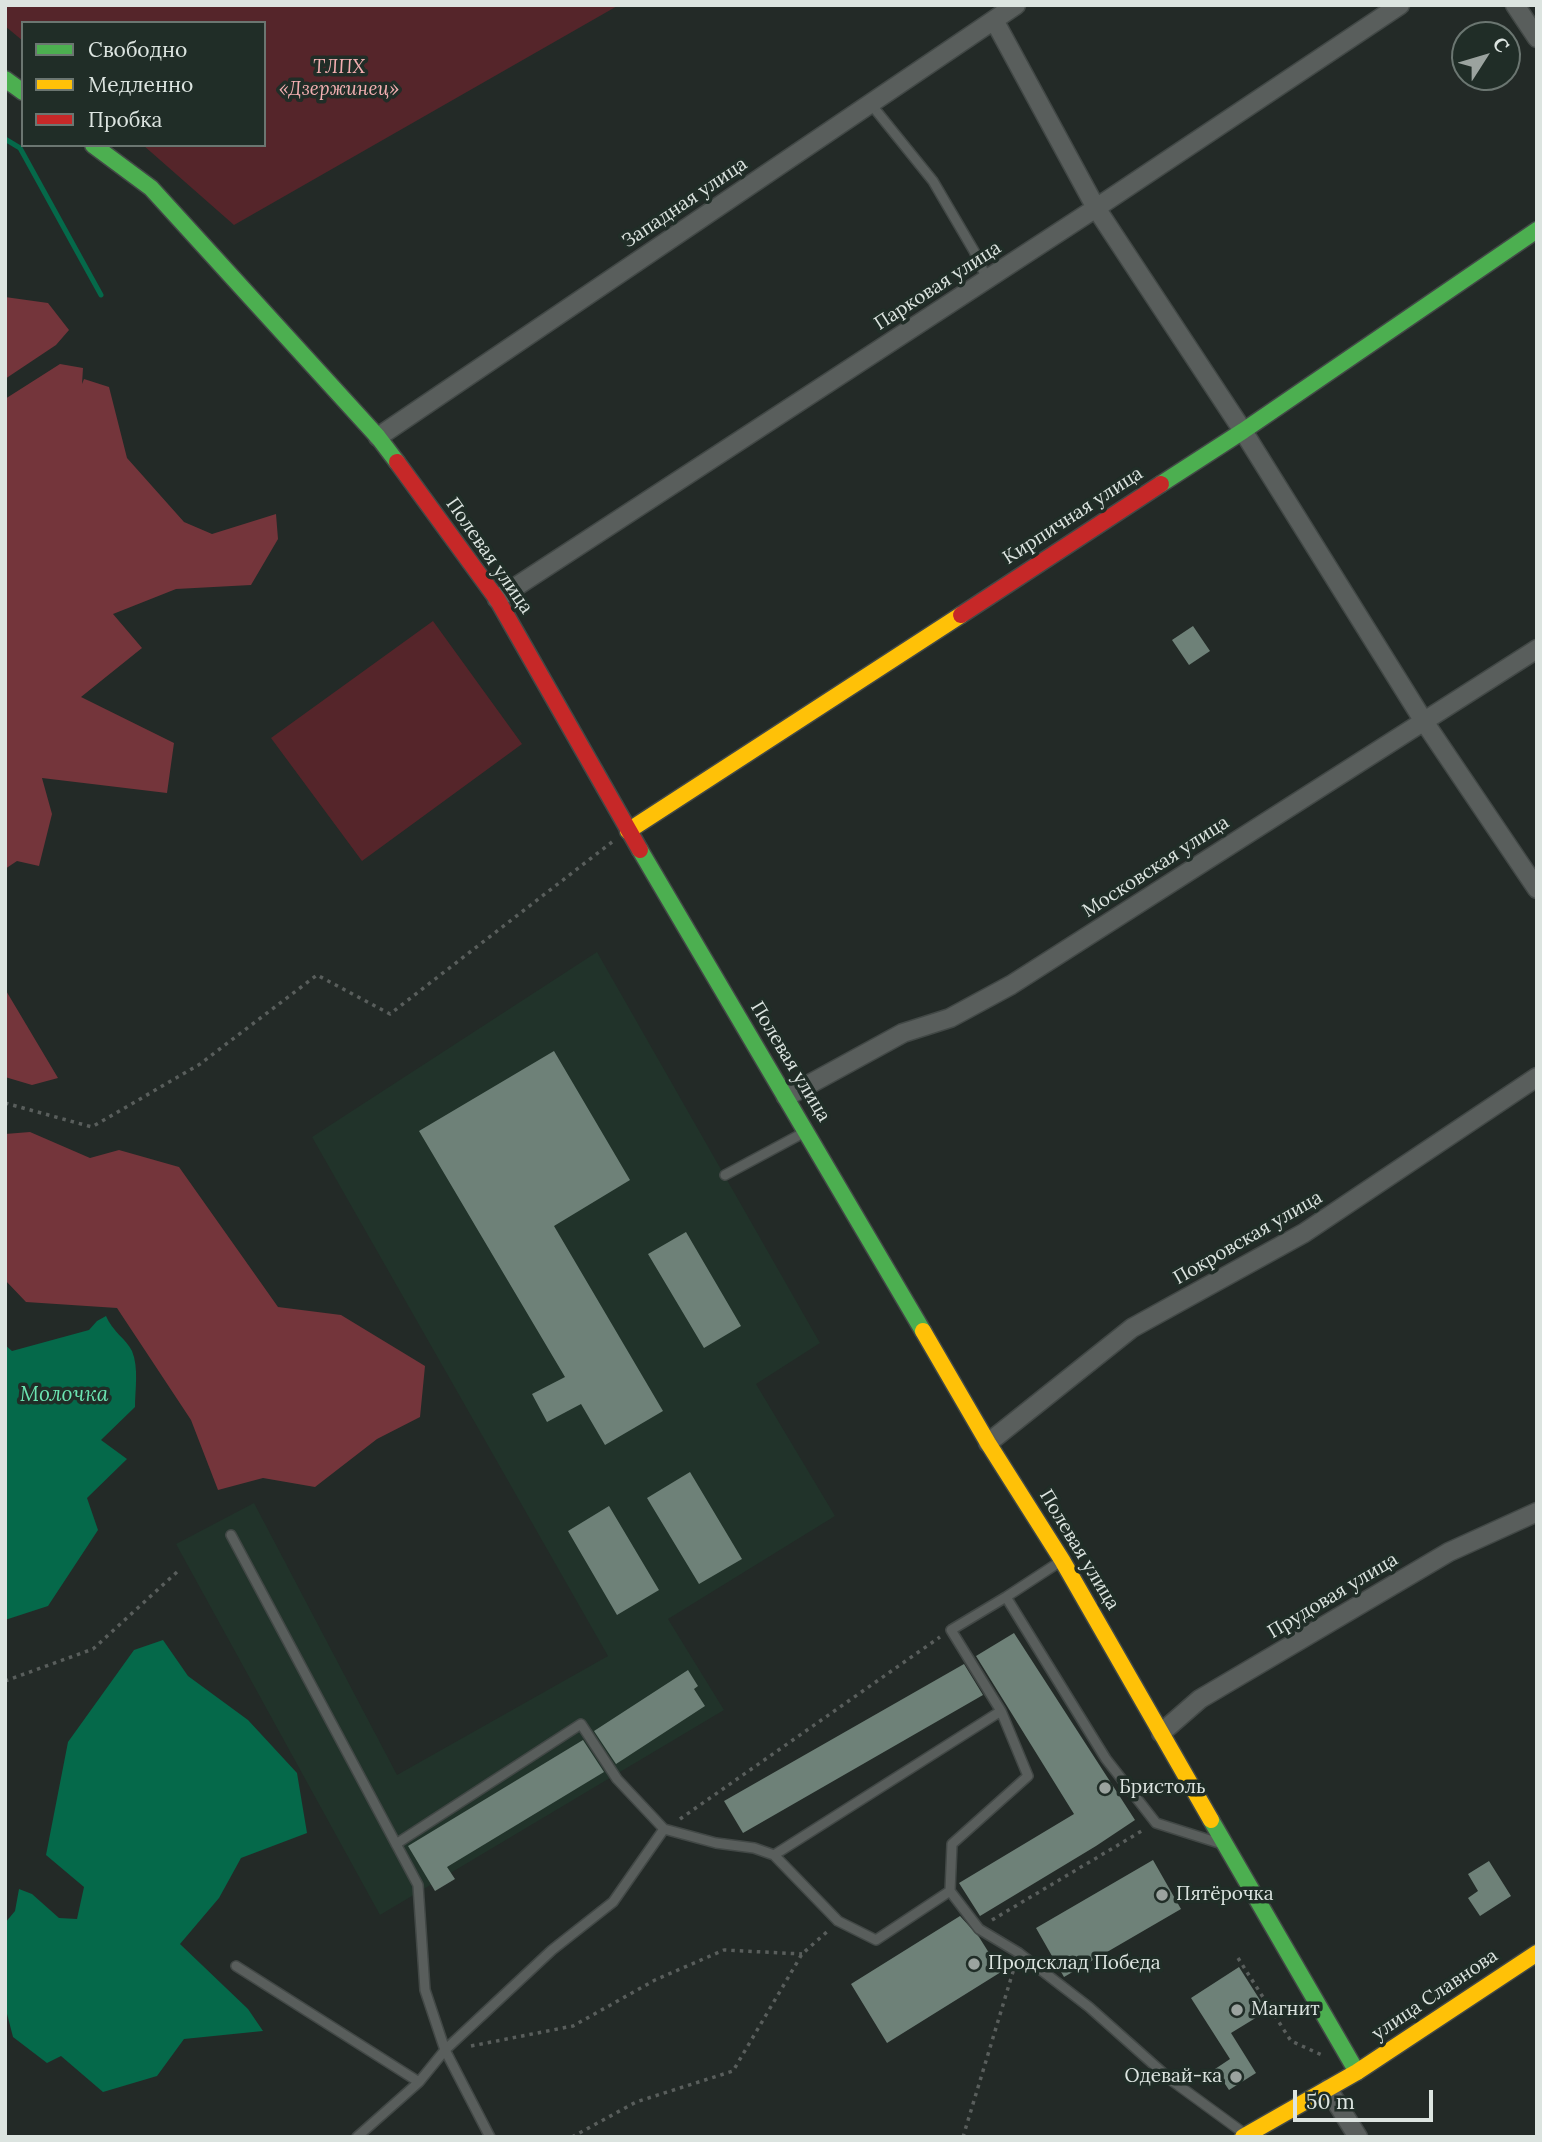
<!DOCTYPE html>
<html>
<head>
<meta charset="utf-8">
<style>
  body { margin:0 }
  #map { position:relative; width:1542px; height:2142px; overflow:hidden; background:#232a27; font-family:Lora,serif }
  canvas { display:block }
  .frame { position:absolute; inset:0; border:7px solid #dce4e0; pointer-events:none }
  .legend { position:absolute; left:21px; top:21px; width:245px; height:126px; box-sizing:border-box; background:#202d27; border:2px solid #6b7671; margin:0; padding:9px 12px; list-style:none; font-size:21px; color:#dce4e0 }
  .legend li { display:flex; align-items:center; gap:14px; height:35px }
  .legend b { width:35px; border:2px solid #6b7671 }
  .north { position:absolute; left:1451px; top:21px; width:70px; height:70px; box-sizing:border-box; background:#202d27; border:2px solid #6b7671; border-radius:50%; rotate:53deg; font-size:19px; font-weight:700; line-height:28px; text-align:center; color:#dce4e0 }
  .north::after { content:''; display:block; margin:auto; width:24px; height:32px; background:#9ba39f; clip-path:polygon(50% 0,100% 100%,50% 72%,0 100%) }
  .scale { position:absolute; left:1293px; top:2090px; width:140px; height:32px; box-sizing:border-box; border:4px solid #dce4e0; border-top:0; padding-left:9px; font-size:21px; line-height:24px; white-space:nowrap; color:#dce4e0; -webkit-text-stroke:5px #202d27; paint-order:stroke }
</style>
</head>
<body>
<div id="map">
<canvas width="1542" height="2142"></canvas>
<div class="frame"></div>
<ul class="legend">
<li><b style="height:9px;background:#4caf50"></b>Свободно</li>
<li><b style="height:9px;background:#ffc107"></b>Медленно</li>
<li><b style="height:9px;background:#c62828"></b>Пробка</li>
</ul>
<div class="north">С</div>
<div class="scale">50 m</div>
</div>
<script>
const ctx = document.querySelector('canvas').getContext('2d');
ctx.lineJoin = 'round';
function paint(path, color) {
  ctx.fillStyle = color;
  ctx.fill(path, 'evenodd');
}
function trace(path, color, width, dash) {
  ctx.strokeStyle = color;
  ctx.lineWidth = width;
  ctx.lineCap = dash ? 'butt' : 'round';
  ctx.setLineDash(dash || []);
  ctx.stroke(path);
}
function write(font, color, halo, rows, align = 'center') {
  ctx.font = font + ' Lora,serif';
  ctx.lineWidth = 7;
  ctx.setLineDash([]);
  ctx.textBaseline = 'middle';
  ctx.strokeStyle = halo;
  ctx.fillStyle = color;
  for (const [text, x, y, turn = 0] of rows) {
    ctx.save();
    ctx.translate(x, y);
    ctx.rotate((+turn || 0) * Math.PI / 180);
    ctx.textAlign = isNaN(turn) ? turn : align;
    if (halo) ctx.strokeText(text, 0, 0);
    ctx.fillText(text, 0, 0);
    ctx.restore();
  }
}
paint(new Path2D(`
  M597,952L820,1343L756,1384L835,1516L668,1619L724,1710L380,1915L176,1544L254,1503L397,1775L608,1656L312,1137Z`), '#21332a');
paint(new Path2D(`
  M5,5H619L234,225L143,145H264V23H23V41L5,26Z
  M433,621L522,744L362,861L271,738Z`), '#55252a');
paint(new Path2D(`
  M5,297L48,303L69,330L56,345L5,379Z
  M60,364L83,368L82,384L84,379L109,387L127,458L184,522L212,534L276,514L278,539L251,585L176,589L113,614L142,648L81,697L174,743L167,793L42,778L52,814L39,866L17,861L5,869V399Z
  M5,989L58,1078L32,1085L5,1077Z
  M30,1132L90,1158L119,1150L179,1167L278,1307L341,1315L425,1366L420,1417L377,1439L315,1487L263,1478L218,1490L191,1420L117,1308L26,1302L5,1280V1134Z`), '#74353b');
paint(new Path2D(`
  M106,1316C112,1331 126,1339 132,1351C139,1368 135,1390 135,1407L101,1440L127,1459L87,1498L98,1530L48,1606L5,1620V1345L12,1351L89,1330L97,1321Z
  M163,1640L188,1676L248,1720L297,1773L307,1833L241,1858L219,1898L180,1944L248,2009L263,2031L184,2039L157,2076L103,2092L61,2056L47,2063L13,2037L5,2006V1923L15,1911L19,1889L32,1894L59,1918L77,1919L84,1887L46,1855L68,1742L134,1650Z`), '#05694a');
trace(new Path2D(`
  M5,139L20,148L101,295`), '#05694a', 5);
paint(new Path2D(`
  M1193,626L1210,651L1189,665L1172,640Z
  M554,1051L630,1180L554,1226L663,1411L605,1445L581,1404L547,1422L532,1394L565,1377L419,1131Z
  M686,1232L741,1326L704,1348L648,1254Z
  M690,1472L742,1559L699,1584L647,1498Z
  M609,1506L659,1590L617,1615L568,1531Z
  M1014,1633L1135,1820L1096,1846L980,1916L959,1883L1074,1814L976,1656Z
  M964,1664L983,1695L743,1833L724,1801Z
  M688,1670L698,1686L694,1689L705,1706L616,1764L594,1731Z
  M583,1740L604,1772L447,1867L455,1879L435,1891L408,1846Z
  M1153,1860L1181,1909L1064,1977L1036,1928Z
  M1489,1861L1511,1896L1480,1916L1468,1898L1478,1891L1468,1874Z
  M960,1916L979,1937L1001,1972L887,2043L851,1984Z
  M1239,1967L1267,2011L1231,2033L1256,2073L1229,2090L1215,2069L1230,2059L1191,1998Z`), '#6e8178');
const lane = new Path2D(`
  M870,103L933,181L974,251L987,279
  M725,1175L805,1132
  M231,1535L418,1885L425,1990L445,2050L490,2137
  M1006,1597L1106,1759L1156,1823L1219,1843
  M396,1844L581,1724L617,1779L664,1829L716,1843L754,1848L774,1855L838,1921L876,1940L950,1891L979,1929L1019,1953L1089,2007L1171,2080L1245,2134
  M774,1855L1001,1711L951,1630L1006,1597L1061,1561
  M950,1891L952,1844L1028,1776L1001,1711
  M236,1966L419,2082L445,2050L552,1950L613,1902L664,1829
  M357,2137L419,2082`);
const street = new Path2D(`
  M1515,5L1537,38
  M994,20L1096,208L1243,431L1423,720L1537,889
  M378,437L1016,5
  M497,599L1096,208L1400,5
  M786,1097L903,1033L950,1018L1011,985L1537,649
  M988,1443L1132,1328L1304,1233L1537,1077
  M1161,1733L1200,1699L1449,1552L1537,1512
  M1328,2089L1358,2137`);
const fast = new Path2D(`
  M5,79L23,92
  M93,145L151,188L378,437L397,462
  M1161,484L1243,431L1537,230
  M640,850L923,1331
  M1211,1820L1357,2072`);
const slow = new Path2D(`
  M628,831L961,615
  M923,1331L988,1443L1062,1560L1211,1820
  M1243,2137L1357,2072L1537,1953`);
const jam = new Path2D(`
  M397,462L497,599L640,850
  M961,615L1161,484`);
trace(lane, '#424846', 12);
trace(street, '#424846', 21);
trace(fast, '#424846', 19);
trace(slow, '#424846', 19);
trace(jam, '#424846', 19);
trace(new Path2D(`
  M5,1103L92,1127L200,1064L317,975L390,1014L612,842
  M5,1681L93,1649L177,1572
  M680,1819L940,1637
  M992,1920L1145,1829
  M1238,1958L1291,2041L1324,2056
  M471,2046L573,2026L655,1980L724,1950L802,1954
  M572,2137L636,2102L733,2071L802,1954L829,1930
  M963,2137L1015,1965`), '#595e5c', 3.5, [3.5, 5]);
trace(lane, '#595e5c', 9);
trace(street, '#595e5c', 18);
trace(fast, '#4caf50', 16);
trace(slow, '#ffc107', 16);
trace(jam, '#c62828', 16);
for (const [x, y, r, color] of [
  [1105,1788,7,"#9ba39f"],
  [1162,1895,7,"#9ba39f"],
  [974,1964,7,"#9ba39f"],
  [1237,2010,7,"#9ba39f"],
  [1236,2077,7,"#9ba39f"]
]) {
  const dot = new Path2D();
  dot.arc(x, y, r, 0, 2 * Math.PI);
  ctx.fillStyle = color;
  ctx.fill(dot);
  trace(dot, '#202d27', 2.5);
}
write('italic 19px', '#f2afb1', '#202d27', [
  ["ТЛПХ",339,68],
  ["«Дзержинец»",339,90]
]);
write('19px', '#dce4e0', '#202d27', [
  ["Западная улица",685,203,-34],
  ["Парковая улица",938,286,-33],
  ["Кирпичная улица",1073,516,-33],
  ["Полевая улица",489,556,55],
  ["Московская улица",1156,867,-33],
  ["Полевая улица",790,1062,59],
  ["Покровская улица",1248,1238,-30],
  ["Полевая улица",1079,1550,59],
  ["Прудовая улица",1333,1596,-31],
  ["улица Славнова",1435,1995,-34]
]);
write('19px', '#dce4e0', '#202d27', [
  ["Бристоль",1119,1788],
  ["Пятёрочка",1176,1895],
  ["Продсклад Победа",988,1964],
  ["Магнит",1251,2010],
  ["Одевай-ка",1222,2077,"right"]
], 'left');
write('italic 21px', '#6be5b2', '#202d27', [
  ["Молочка",64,1395]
]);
</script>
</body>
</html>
